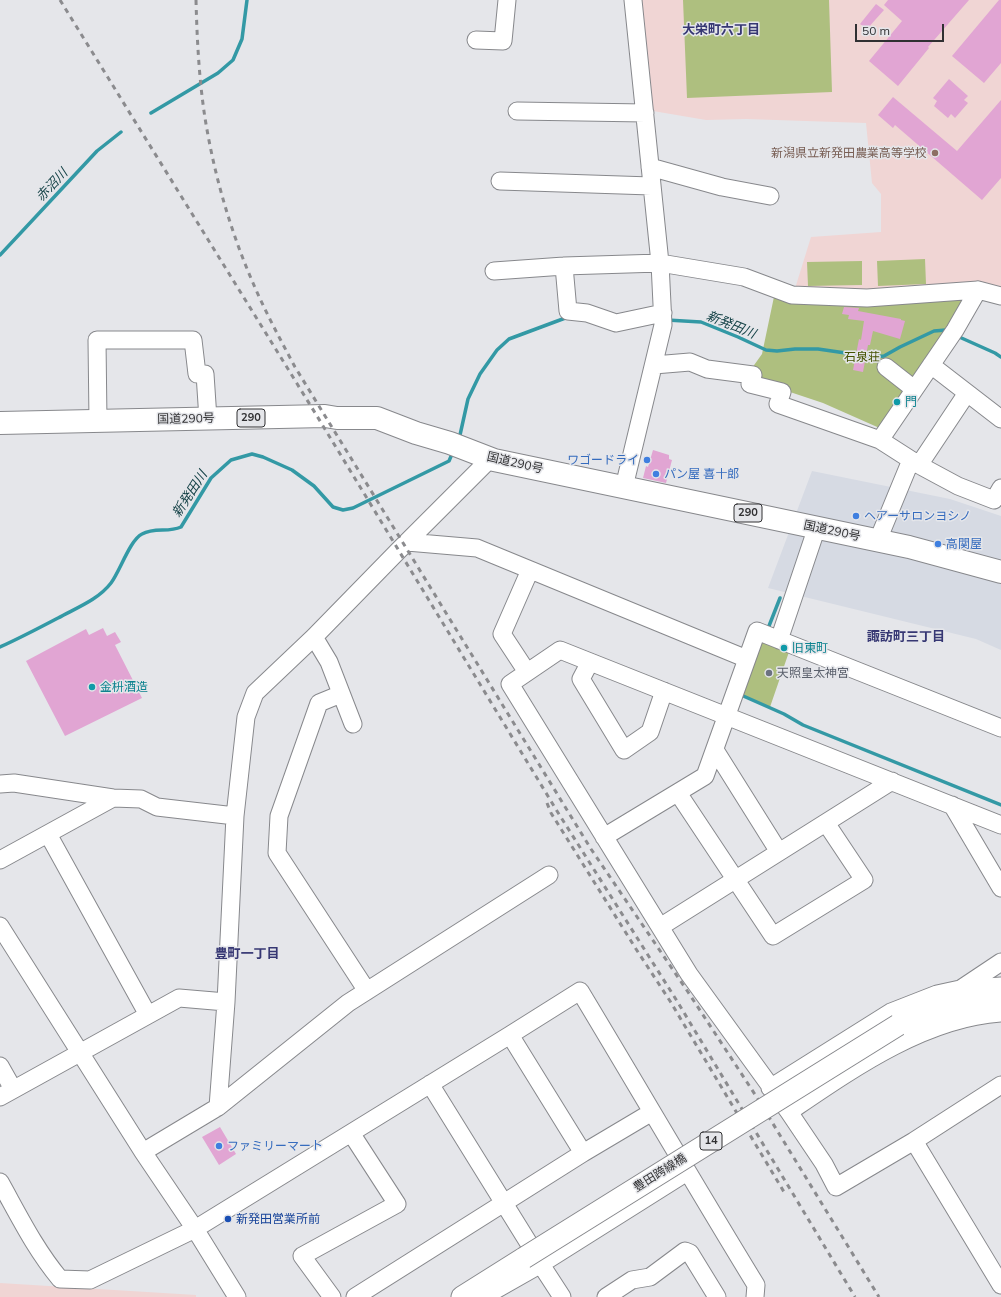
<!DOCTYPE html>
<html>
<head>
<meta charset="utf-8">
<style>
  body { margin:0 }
  #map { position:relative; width:1001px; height:1297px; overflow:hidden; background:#e5e6ea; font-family:Mulish,sans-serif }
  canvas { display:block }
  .scale { position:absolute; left:855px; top:24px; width:89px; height:18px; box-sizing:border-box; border:2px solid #303032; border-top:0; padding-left:5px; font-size:12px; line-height:14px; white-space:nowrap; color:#303032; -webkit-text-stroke:3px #e5e6ea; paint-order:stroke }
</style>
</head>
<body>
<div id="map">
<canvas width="1001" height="1297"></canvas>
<div class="scale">50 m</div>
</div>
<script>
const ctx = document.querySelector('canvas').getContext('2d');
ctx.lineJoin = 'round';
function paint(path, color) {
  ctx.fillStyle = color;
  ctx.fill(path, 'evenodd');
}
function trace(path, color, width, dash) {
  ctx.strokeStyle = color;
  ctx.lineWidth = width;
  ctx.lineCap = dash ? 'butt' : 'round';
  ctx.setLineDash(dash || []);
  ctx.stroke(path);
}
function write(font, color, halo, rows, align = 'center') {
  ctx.font = font + ' Mulish,"Noto Sans JP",sans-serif';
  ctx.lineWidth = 3;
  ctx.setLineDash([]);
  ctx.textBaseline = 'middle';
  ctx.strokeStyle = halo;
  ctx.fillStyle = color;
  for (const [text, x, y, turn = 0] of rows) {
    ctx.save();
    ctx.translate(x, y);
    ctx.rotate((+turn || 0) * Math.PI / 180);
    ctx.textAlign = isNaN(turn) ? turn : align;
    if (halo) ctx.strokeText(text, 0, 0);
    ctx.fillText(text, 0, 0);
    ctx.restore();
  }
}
paint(new Path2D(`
  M812,471L950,499L1001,516V650L976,639L768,588Z`), '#d6dae3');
paint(new Path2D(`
  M641,0H1001V293L793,295L811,237L881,232V194L872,183L866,123L746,119L706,120L653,111Z
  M0,1283L196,1295V1297H0Z`), '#f0d5d4');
paint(new Path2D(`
  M683,0H829L832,92L687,98Z
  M925,259L926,284L878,286L877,261Z
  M862,261V285L808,286L807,262Z
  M775,292H976L884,430L823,403L757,381L752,368L762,354Z
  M760,637L790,649L770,707L738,695Z`), '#aebf7f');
trace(new Path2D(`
  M151,113L218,73L233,60L242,39L247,0
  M0,255L97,151L121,132
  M667,320L701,322L738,337L766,350L777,351L795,349H818L873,357L884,356L900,347L934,331L946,330L948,331
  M957,336L995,353L1001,357
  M460,435L468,399L480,374L497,350L509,339L568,317
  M767,631L780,598
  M0,647C20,638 39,628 58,618C76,608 98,600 111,583C120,571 130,540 142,534C155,527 168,533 181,527L211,478L231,460L252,454L263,457L292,470L314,486L333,507L343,510L353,508L449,461L452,454
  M741,694V695L784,714L803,725L1001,805`), '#3399a5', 3.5);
paint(new Path2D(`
  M888,0H969L928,47L929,48L898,86L869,61L902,21L884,5Z
  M999,0H1001V63L984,83L952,56Z
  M876,4L884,10L867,29L860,24Z
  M949,79L968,96L964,100L968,103L955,118L951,114L948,118L934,106L937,101L933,98Z
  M893,97L957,151L1001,100V178L982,200L895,125L893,128L878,115Z
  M844,307L859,308L858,311L901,319V320L905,321L900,339L873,331L870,345H868L863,372L853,370L859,339L861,340L864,321L848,319L849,315L842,314Z
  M653,450L669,455V459L672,460L666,483L643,478L646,466L648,467Z
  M103,628L107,636L115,632L121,642L115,645L142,698L65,736L26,661L86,629L89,635Z
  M220,1127L236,1154L219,1165L202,1137Z`), '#e1a5d3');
const minor = new Path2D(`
  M476,40L503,41L507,0
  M517,111L645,113
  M650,167L722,187L770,196
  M500,181L651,186
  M564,266L568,311L587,313L616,323L663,313
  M494,271L564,266L660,263L744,277L792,295L867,298L978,290L1001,296
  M978,290L955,330L880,440L919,465L958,486L994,500L1001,488
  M654,365L690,362L707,369L753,375L750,384L782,392L778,404L880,440
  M931,365L1001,419
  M886,367L914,389
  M205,374L208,419
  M98,421L97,340H193L197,374
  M919,465L967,393
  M624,487L663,325L660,263L633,0
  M878,540L911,460
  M407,542L477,548L747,659
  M314,637L329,662L353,724
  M779,640L817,527
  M590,662L581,679L624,750L650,732L664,691
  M527,672L502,634L530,570
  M341,694L319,703L279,816L277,853L367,991
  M715,750L779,852
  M0,784L14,783L113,798L141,799L157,807L235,816
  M678,793L773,936L864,880L826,823
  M952,805L1001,888
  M1001,825L560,650L510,684L689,974L789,1112L824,1164L836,1187L914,1141L1001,1085
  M48,834L148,1015
  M604,837L705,776L757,631L1001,728
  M0,860L113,798
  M0,926L143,1152L195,1229L237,1297
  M660,927L892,781
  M962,988L1001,962
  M510,1035L583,1153
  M0,1066L13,1089
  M430,1084L528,1242
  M770,1088L891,1012L937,994L960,989L1001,986
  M0,1097L179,998L226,1002
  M218,1107L348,1003L549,875
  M789,1112C851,1070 924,1018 1001,1013
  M914,1141L1001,1285
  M143,1152L218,1107L226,1002L235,816L246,717L255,693L314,637L399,550L487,462L494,460
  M0,1182C19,1216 35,1249 60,1279L90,1280L195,1229L510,1035L580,991C639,1089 696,1187 756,1285L755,1297
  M538,1260L562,1297
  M332,1297L302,1256L397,1204L351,1133
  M355,1297L583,1153L652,1112
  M483,1297L541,1264L687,1172
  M606,1297L632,1280L650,1277L685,1251L690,1253L717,1297`);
const major = new Path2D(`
  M898,1025L924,1013L961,1004L1001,998
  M462,1297L524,1258`);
const highway = new Path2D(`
  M0,423L325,416L337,418H377L416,433L450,443L494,460L909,547L1001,572`);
trace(minor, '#87888c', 19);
trace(major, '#87888c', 23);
trace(highway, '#87888c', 24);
trace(minor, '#fff', 17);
trace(major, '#fff', 21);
trace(highway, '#fff', 22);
trace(new Path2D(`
  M60,0L317,416L557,811L677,1001L855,1297
  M196,0C197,39 199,79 205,118C214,174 230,230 253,283C265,311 280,339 295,367L591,849L688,992L756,1096L879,1297
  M547,803L551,813L636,949L670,1001L784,1192`), '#8b8b8e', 3, [5, 5]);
const majorBridge = new Path2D(`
  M524,1258L898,1025`);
trace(majorBridge, '#87888c', 23, []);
trace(majorBridge, '#fff', 21);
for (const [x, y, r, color] of [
  [935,153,4,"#8d6e63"],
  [897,402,4,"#0f9aa8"],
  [647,460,4,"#3f7fe0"],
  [656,474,4,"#3f7fe0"],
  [856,516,4,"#3f7fe0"],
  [938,544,4,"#3f7fe0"],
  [784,648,4,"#0f9aa8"],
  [769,673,4,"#6b7280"],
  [92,687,4,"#0f9aa8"],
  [219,1146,4,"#3f7fe0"],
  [228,1219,4,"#1a4fb4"]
]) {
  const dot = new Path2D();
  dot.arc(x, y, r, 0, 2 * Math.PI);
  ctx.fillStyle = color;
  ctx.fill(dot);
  trace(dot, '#e5e6ea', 1.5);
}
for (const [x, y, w] of [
  [251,418,28],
  [748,513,28],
  [711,1141,22]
]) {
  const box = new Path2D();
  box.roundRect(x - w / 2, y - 9, w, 18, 3);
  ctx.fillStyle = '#e5e6ea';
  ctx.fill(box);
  trace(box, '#303032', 1);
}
write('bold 11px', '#303032', null, [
  ["290",251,418],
  ["290",748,513],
  ["14",711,1141]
]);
write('12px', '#785e54', '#e5e6ea', [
  ["新潟県立新発田農業高等学校",927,153]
], 'right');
write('12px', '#435200', '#e5e6ea', [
  ["石泉荘",862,357]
]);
write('12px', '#0d838f', '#e5e6ea', [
  ["門",905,402],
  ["旧東町",792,648],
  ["金枡酒造",100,687]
], 'left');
write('12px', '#303032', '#e5e6ea', [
  ["国道290号",186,419,-1],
  ["国道290号",515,463,13],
  ["国道290号",832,531,12],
  ["豊田跨線橋",660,1173,-32]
]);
write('12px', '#366cbe', '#e5e6ea', [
  ["ワゴードライ",639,460,"right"],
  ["パン屋 喜十郎",664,474],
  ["ヘアーサロンヨシノ",864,516],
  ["高関屋",946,544],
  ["ファミリーマート",227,1146]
], 'left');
write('12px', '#5b616d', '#e5e6ea', [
  ["天照皇太神宮",777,673]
], 'left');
write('12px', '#164399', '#e5e6ea', [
  ["新発田営業所前",236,1219]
], 'left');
write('bold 13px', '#363773', '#e5e6ea', [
  ["大栄町六丁目",721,30],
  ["諏訪町三丁目",906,637],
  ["豊町一丁目",247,954]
]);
write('italic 13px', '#164348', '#e5e6ea', [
  ["赤沼川",52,185,-47],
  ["新発田川",731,325,22],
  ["新発田川",190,494,-57]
]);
</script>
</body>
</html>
